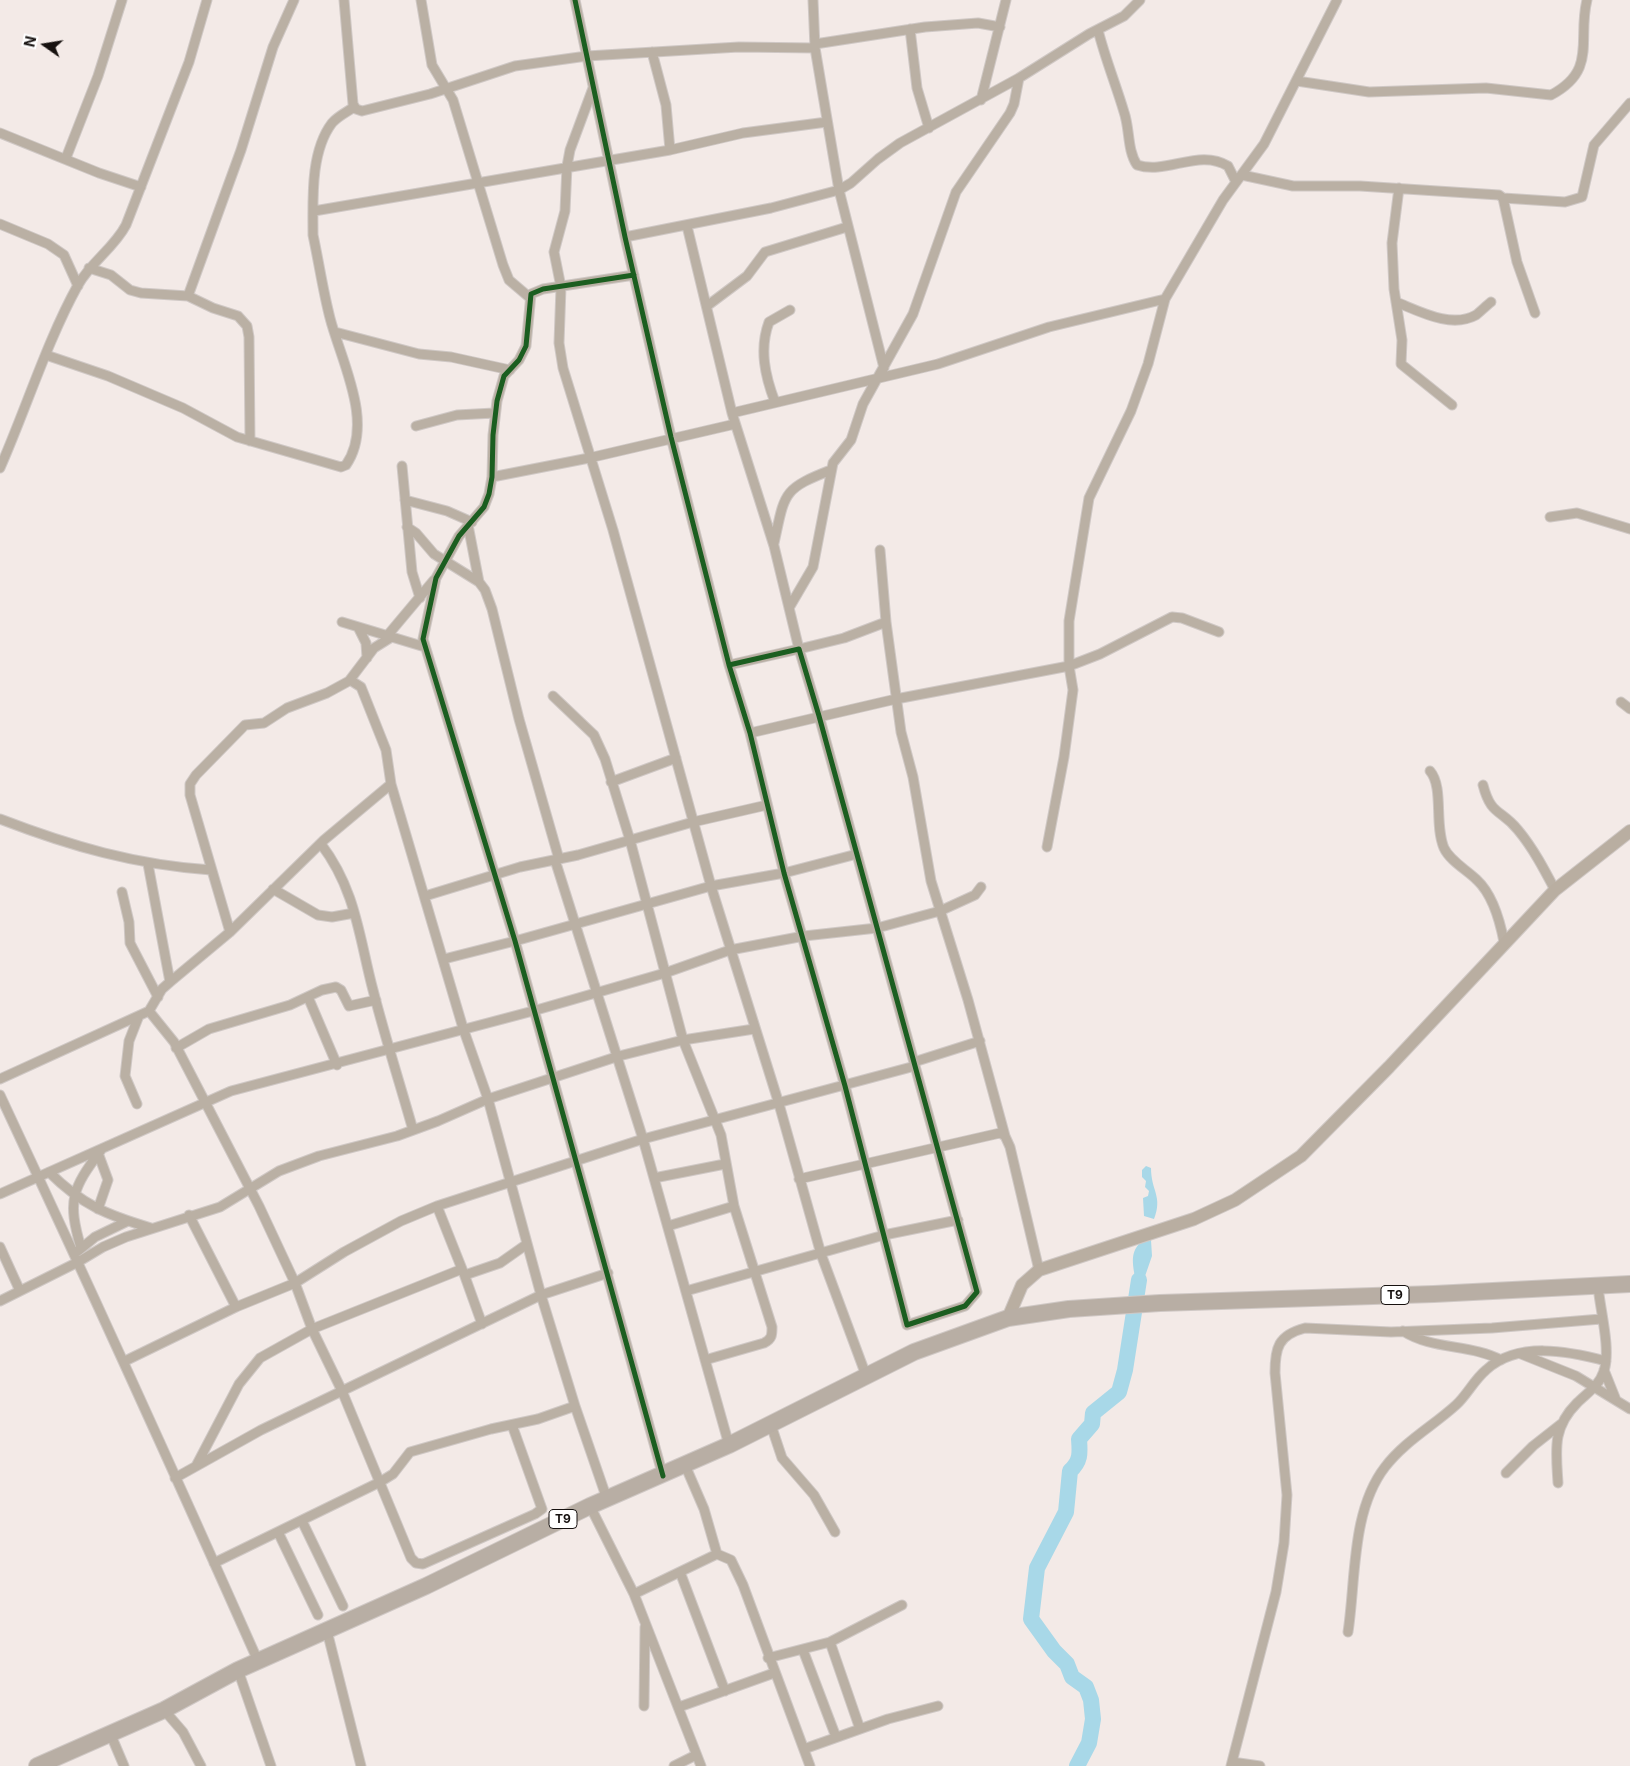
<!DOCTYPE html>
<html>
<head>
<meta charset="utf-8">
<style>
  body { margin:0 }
  #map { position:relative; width:1630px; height:1766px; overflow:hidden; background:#f3eae7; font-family:Inter,sans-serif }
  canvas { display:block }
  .north { position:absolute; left:20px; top:20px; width:50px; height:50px; -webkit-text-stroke:4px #fff; paint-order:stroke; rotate:283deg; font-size:14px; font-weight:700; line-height:20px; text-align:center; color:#16110f }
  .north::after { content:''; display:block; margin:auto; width:18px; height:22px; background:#16110f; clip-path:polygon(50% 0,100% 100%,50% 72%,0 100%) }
</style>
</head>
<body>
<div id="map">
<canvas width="1630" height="1766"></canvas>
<div class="north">N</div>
</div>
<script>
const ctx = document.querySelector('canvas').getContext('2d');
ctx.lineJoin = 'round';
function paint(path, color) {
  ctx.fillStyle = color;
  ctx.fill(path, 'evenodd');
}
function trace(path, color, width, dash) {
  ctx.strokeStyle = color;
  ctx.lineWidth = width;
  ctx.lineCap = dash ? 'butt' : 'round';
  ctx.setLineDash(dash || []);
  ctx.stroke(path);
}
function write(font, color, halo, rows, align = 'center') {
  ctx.font = font + ' Inter,sans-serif';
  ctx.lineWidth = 5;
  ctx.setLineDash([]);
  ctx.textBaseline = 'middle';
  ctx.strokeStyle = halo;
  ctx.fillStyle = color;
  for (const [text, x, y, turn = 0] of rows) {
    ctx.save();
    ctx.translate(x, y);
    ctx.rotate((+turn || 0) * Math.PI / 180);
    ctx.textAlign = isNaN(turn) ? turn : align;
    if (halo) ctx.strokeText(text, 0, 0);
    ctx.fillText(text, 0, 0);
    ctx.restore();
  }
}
paint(new Path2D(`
  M1146,1166L1151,1168C1151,1191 1163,1196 1154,1219L1144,1216L1143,1198L1148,1196L1149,1191L1145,1187L1146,1181L1142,1177V1170Z
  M1145,1239L1151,1240L1152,1256L1143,1282L1135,1277C1132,1261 1130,1249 1145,1239Z`), '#a8d8e8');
trace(new Path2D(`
  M1077,1766L1089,1743L1093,1719L1091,1700L1086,1687L1072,1677L1067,1664L1054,1651L1031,1619L1037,1568L1066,1512L1070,1471C1081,1461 1080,1453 1079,1439L1092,1424L1093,1413L1119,1392L1125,1370L1139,1280`), '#a8d8e8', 16);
const street = new Path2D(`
  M344,0L353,104L356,109L362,111L430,94L515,66L587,56L739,47L815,48
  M421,0L432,65L453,100L503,265L509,280L529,297
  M575,0L625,237L671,437L729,665L750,733L784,873L845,1086L907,1325L965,1306L977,1292L819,716L799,649L729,665
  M813,0L815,48L839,190L884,368
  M910,29L917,88L929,128
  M1098,30C1105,58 1116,85 1124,112C1130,129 1127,150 1137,165C1167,175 1199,148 1228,166L1236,182
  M815,44L925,27L978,23L1000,27
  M652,52L666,105L670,150
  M1297,81L1369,92L1486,88L1551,95C1598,70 1577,40 1587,0
  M593,88L570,150L567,166L565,211L554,252L561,287L559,343L563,368L613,530L711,886L779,1104L821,1254L867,1378
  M981,100L1006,0
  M0,133L99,173L141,187
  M66,158L98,76L122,0
  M1242,175L1293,186H1360L1499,195L1503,198L1517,262L1535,313
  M1399,188L1392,243L1394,289L1402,340L1401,364L1452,405
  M1503,198L1565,202L1582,197L1594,145L1630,103
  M314,211L670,150L743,133L827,122
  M0,224L48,244L64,255L78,286
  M687,226L732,413L774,546L799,649L844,638L886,622
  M625,237L771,208L839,190L851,183L878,159L900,143L1019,78
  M89,268L111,275L130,290L141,293L188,296L213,308L238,316L247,326L249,337L250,441
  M634,275L543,289L531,294L526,346L519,360L504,376L497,401L493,435L492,477L489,494L484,507L459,536L436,578L423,639L515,941L663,1476
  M188,296L241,150L273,47L294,0
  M1396,302C1419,311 1451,329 1476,315C1481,311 1486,306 1491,302
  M707,306L747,276L765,252L847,227
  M335,332L419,354L451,357L510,370
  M46,355L108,376L183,408L237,437L341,467L346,465C375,423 341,361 330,318C323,291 319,263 313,235C313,200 310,152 332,123C338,116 347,112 354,107
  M775,402C765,376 759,349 769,322L790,310
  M732,413L938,364L1049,327L1165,299
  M416,426L457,415L494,413
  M402,466L412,572L420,598
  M0,468C26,409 47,341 78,285C91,262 114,248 126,225L189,62L207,0
  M492,477L589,458L735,424
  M405,500L447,511L472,522
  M1550,517L1577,513L1630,529
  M468,525L479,582
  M407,527L416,533L434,554L479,582L485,590L492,609L519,719L559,859
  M774,543C785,493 782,489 831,470
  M880,550L886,622L901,732L913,777L931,881L968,1000L1005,1136
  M789,608L813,567L833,463L851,440L863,404L913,314L956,192L1010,113L1014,104L1019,78L1089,34L1124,16L1140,0
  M342,622L425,647
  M358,627L366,643L367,658
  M387,636L434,580
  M553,696L594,735L605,759L630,840L683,1040L721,1135L734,1206L772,1327C772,1335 772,1339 764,1343L705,1360
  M1621,702L1630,709
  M750,733L896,699L1069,666L1100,654L1172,617L1182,618L1219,632
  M1430,771C1444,787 1434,825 1444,848C1450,861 1467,870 1477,880C1493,895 1500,921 1504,942
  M611,782L676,758
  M1483,785C1491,816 1501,809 1518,830C1533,848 1544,869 1555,890
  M0,819C70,846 136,865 211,870
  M321,844C356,890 359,937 373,990C385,1037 400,1084 413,1130
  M1047,847L1064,757L1073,690L1069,666V621L1089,498L1131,411L1148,364L1165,299L1223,200L1264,144L1337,0
  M555,860L643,1139L729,1445
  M148,864L170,982
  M273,889L318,915L332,917L354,913
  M122,892L129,922L130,943L158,997
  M425,896L520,867L578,855L693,822L767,805
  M230,932L190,795V784L196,775L245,725L264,723L287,708L327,693L349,681L374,648L390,638
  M444,959L515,941L711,886L784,873L857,854
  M308,997L337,1065
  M149,1011L174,1042L259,1206L295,1283L312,1329L342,1391L411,1558L416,1563L423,1564L535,1514L542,1509L512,1425
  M176,1048L209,1029L290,1005L322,990L336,987L341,990L349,1006L376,1000
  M914,1062L980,1041
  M0,1079L149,1011L162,989L170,982L230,932L324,840L391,784
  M0,1095C88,1283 174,1472 258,1661
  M137,1104L125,1076L129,1041L138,1018
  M49,1172C82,1205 107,1215 151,1228
  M654,1178L725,1164
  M799,1179L1000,1133L1005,1136L1010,1147L1039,1270
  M0,1194L231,1091L533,1011L665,973L730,950L804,936L877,928L940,911L975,895L981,887
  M98,1209L108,1180L98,1153
  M189,1215L236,1307
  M668,1226L734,1206
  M0,1247L20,1291
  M81,1248C67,1200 72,1189 101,1150
  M78,1251L95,1237L128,1221
  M463,1271L482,1324
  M465,1275L500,1263L527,1244
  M686,1291L884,1235L958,1220
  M0,1301L78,1262L103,1247L126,1237L220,1207L279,1171L319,1156L397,1136L438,1121L488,1099L619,1056L683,1040L754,1029
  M1403,1331C1432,1350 1471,1344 1501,1360
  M1521,1354L1576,1376L1630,1409
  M125,1361L236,1307L295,1283L344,1252L401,1221L437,1206L643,1139L915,1066
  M1604,1370L1616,1400
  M575,1406L607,1499
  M771,1425L782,1458L814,1495L835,1532
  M685,1465L704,1509L717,1554
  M196,1466L239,1384L260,1358L312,1329L462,1269L437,1206
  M1506,1473L1533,1446L1561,1424
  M175,1478L261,1430L541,1295L608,1273
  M1558,1483C1556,1450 1552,1428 1577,1403C1587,1393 1599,1386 1604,1371C1611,1348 1600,1310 1598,1286
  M590,1506L634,1594L701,1766
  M302,1521L343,1606
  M278,1532L318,1615
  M214,1563L380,1482L393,1474L410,1452L491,1429L538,1419L575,1406L541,1295L488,1099L463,1028L391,784L386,750L363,692L361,687L350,680
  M680,1572L725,1691
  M634,1594L717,1554L731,1560L743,1585L810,1766
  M327,1631L361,1766
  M1348,1632C1356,1580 1351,1511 1385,1467C1405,1441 1433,1426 1456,1405C1467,1395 1474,1380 1486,1370C1518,1341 1568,1351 1606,1361
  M830,1642L860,1729
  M803,1650L836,1737
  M768,1658L830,1642L902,1605
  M238,1670L271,1766
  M644,1706L645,1627
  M679,1707L774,1673
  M164,1710L183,1732L201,1766
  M110,1733L124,1766
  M804,1749L888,1719L938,1706
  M1232,1762L1260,1766
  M674,1766L696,1755
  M1231,1766L1276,1592L1284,1543L1287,1495L1275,1373C1275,1348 1278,1335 1305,1328L1391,1332L1492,1328L1601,1319`);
const secondary = new Path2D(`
  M1008,1318L1022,1285L1039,1270L1194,1219L1235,1200L1301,1156L1389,1067L1555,890L1630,831`);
const highway = new Path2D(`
  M37,1766L164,1710L238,1670L426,1586L590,1506L729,1445L914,1352L1008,1318L1069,1309L1160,1303L1434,1294L1630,1284`);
trace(street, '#cfc8c5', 11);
trace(secondary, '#cfc8c5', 14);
trace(highway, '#cfc8c5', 18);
trace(street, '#bab0a4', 9);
trace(secondary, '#b9aea1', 12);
trace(highway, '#b8aea4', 16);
trace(new Path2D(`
  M575,0L625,237L671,437L729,665L750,733L784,873L845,1086L907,1325L965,1306L977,1292L819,716L799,649L729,665
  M634,275L543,289L531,294L526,346L519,360L504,376L497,401L493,435L492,477L489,494L484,507L459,536L436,578L423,639L515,941L663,1476`), '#1b5e20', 5);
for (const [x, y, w] of [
  [1395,1295,28],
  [563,1519,28]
]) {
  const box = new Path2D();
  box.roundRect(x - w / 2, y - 9.5, w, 19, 4);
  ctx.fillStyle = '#fff';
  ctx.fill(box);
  trace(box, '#16110f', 1);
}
write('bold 12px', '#16110f', null, [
  ["T9",1395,1295],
  ["T9",563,1519]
]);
</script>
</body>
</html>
